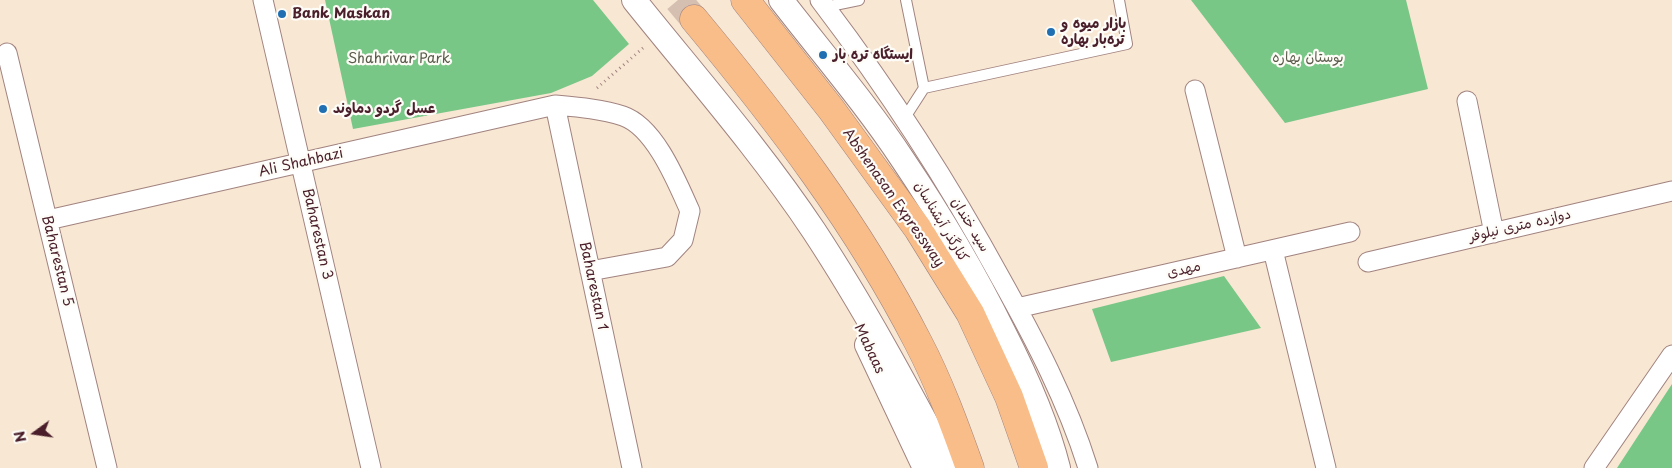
<!DOCTYPE html>
<html>
<head>
<meta charset="utf-8">
<style>
  body { margin:0 }
  #map { position:relative; width:1672px; height:468px; overflow:hidden; background:#f8e7d3; font-family:"Playpen Sans",sans-serif }
  canvas { display:block }
  .north { position:absolute; left:10px; top:408px; width:50px; height:50px; -webkit-text-stroke:4px #fdfcf7; paint-order:stroke; rotate:256deg; font-size:14px; font-weight:700; line-height:20px; text-align:center; color:#4a1f2b }
  .north::after { content:''; display:block; margin:auto; width:18px; height:22px; background:#4a1f2b; clip-path:polygon(50% 0,100% 100%,50% 72%,0 100%) }
</style>
</head>
<body>
<div id="map">
<canvas width="1672" height="468"></canvas>
<div class="north">N</div>
</div>
<script>
const ctx = document.querySelector('canvas').getContext('2d');
ctx.lineJoin = 'round';
function paint(path, color) {
  ctx.fillStyle = color;
  ctx.fill(path, 'evenodd');
}
function trace(path, color, width, dash) {
  ctx.strokeStyle = color;
  ctx.lineWidth = width;
  ctx.lineCap = dash ? 'butt' : 'round';
  ctx.setLineDash(dash || []);
  ctx.stroke(path);
}
function write(font, color, halo, rows, align = 'center') {
  ctx.font = font + ' "Playpen Sans","Playpen Sans Arabic",sans-serif';
  ctx.lineWidth = 4.5;
  ctx.setLineDash([]);
  ctx.textBaseline = 'middle';
  ctx.strokeStyle = halo;
  ctx.fillStyle = color;
  for (const [text, x, y, turn = 0] of rows) {
    ctx.save();
    ctx.translate(x, y);
    ctx.rotate((+turn || 0) * Math.PI / 180);
    ctx.textAlign = isNaN(turn) ? turn : align;
    if (halo) ctx.strokeText(text, 0, 0);
    ctx.fillText(text, 0, 0);
    ctx.restore();
  }
}
paint(new Path2D(`
  M325,0H593L629,44L592,76L551,93L353,129Z
  M1191,0H1406L1428,89L1285,123Z
  M1224,276L1261,328L1111,362L1092,309Z
  M1672,384V468H1617Z`), '#78c787');
trace(new Path2D(`
  M678,0L694,19`), '#d5bfb1', 28, [28, 14]);
const service = new Path2D(`
  M906,0L924,88
  M825,7L859,0
  M904,119L924,88L1127,44L1119,0`);
const minor = new Path2D(`
  M263,0L371,468
  M820,0C887,88 948,182 1001,279C1035,340 1067,401 1088,468
  M7,53L107,468
  M1195,90L1237,258
  M1467,101L1494,233
  M555,105L632,468
  M48,220L555,105C577,107 602,109 623,116C655,127 677,182 690,211L683,240L667,257L590,271
  M1273,250L1326,468
  M1368,262L1672,191
  M1017,308L1350,232
  M1594,468L1672,355`);
const tertiary = new Path2D(`
  M634,0C695,76 760,150 814,231C864,307 907,387 950,468
  M781,0C822,53 866,104 903,160C940,215 974,272 1003,331C1025,374 1046,420 1058,468
  M867,345L925,468`);
const trunk = new Path2D(`
  M745,0L831,109L918,229L970,313L1009,397L1034,468
  M694,19C778,120 858,225 918,342C939,382 955,426 970,468`);
trace(service, '#a1837f', 12);
trace(minor, '#a1837f', 21);
trace(tertiary, '#a1837f', 26);
trace(trunk, '#a1837f', 29);
trace(new Path2D(`
  M597,88L643,48`), '#a1837f', 3, [1, 4]);
trace(service, '#fff', 10);
trace(minor, '#fff', 19);
trace(tertiary, '#fff', 24);
trace(trunk, '#f8bd89', 28);
for (const [x, y, r, color] of [
  [282,14,5,"#1f6fb2"],
  [1051,32,5,"#1f6fb2"],
  [823,55,5,"#1f6fb2"],
  [323,109,5,"#1f6fb2"]
]) {
  const dot = new Path2D();
  dot.arc(x, y, r, 0, 2 * Math.PI);
  ctx.fillStyle = color;
  ctx.fill(dot);
  trace(dot, '#fdfcf7', 2);
}
write('bold 14px', '#4a1f2b', '#fdfcf7', [
  ["Bank Maskan",292,14],
  ["بازار میوه و",1061,24],
  ["تره‌بار بهاره",1061,40],
  ["ایستگاه تره بار",833,55],
  ["عسل گردو دماوند",333,109]
], 'left');
write('14px', '#5a5a4b', '#fdfcf7', [
  ["بوستان بهاره",1308,58],
  ["Shahrivar Park",399,59]
]);
write('14px', '#4a1f2b', '#fdfcf7', [
  ["Ali Shahbazi",301,163,-13],
  ["Abshenasan Expressway",893,198,55],
  ["کنارگذر آبشناسان",941,222,59],
  ["سید خندان",970,225,59],
  ["دوازده متری نیلوفر",1520,226,-13],
  ["Baharestan 3",317,234,77],
  ["Baharestan 5",57,261,76],
  ["مهدی",1184,270,-13],
  ["Baharestan 1",593,286,78],
  ["Mabaas",869,349,65]
]);
</script>
</body>
</html>
